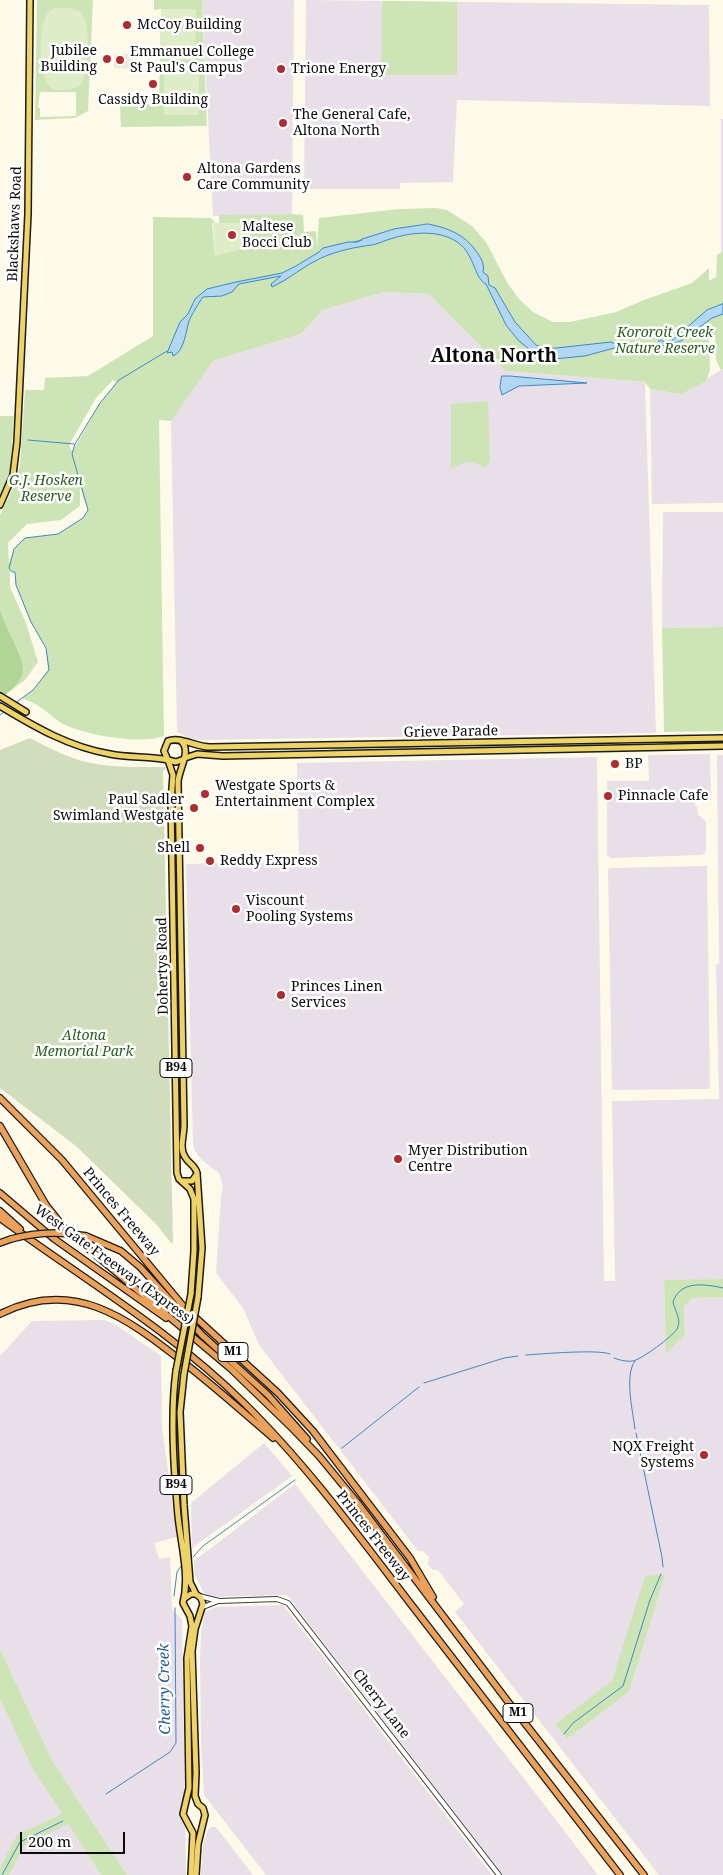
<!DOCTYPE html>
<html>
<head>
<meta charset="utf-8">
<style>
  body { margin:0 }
  #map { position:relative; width:723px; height:1875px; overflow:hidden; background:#fefae9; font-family:"Noto Serif",serif }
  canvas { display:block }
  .scale { position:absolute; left:20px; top:1832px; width:105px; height:22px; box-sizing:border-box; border:2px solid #0a0a0a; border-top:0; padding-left:6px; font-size:15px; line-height:18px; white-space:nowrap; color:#0a0a0a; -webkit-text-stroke:4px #fff; paint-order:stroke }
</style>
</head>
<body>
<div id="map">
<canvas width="723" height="1875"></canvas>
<div class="scale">200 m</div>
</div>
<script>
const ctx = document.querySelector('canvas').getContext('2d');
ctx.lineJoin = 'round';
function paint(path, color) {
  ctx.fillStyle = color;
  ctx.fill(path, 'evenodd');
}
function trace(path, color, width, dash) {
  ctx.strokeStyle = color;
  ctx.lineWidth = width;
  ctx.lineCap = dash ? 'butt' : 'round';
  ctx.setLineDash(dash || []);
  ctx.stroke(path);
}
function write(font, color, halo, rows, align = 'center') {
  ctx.font = font + ' "Noto Serif",serif';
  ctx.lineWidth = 5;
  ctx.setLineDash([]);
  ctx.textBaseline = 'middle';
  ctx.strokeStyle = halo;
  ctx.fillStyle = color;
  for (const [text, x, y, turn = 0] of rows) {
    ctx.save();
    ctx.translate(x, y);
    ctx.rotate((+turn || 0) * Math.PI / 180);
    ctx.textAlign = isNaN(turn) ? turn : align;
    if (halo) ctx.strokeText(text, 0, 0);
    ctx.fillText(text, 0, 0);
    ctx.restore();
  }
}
paint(new Path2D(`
  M202,0H294L292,214L213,216Z
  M306,0L709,5L710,106L457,100L453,182L400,183V189H304Z
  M721,119H723V251L721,253Z
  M384,292L429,294L505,371L645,382L656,733L193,740L177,732L171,419L213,361L301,334L323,310Z
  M723,369V503L652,504L650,389L681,394Z
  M663,512H723V627L662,628Z
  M710,754L711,800H698L694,805L697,806L698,814L706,822V852L701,855L611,858L607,855V781H649L648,755Z
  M717,755H723V1279L664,1281L666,1354L685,1334L684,1307L693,1298L723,1297V1875H659L455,1612L464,1604L438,1570H433L428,1565L429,1557L423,1551H418L259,1345L243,1308L216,1273L221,1197L223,1186L219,1173L202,1160L195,1151L193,1144L186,864L299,862L297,763L597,757L604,1281H615L612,1101L719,1099L716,965L719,964ZM665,1576L629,1692L567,1739L555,1724L612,1682Z
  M707,866L710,1087L709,1089L613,1090L612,1088L608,870L610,868Z
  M104,1320L116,1325L161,1356L162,1427L177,1537L154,1543L159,1559L170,1557L172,1610L182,1619L186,1875H127L52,1760L0,1649V1356L32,1321Z
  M264,1443L292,1476L192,1548L191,1503Z
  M295,1484L546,1807L598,1875H503L287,1595L210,1597L205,1595L194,1573V1561Z
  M283,1605L492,1875H266L204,1795L201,1741L200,1657L201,1633L205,1612L216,1607Z
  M0,1699L36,1773L101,1875H0Z
  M212,1827H216L253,1875H201L203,1844L208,1830Z`), '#e8dfe9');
paint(new Path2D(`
  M38,0H93L88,111L75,118L35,120L37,1ZM40,92H76V116L40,117V108H38Z
  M154,0H202L207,126L121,127L120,105L159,104L161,9L154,10Z
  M382,1L457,2V75H381Z
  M436,208L447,210L472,226L486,242L508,284L519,299L533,312L553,322H570L616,312L644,300L692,283L709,268V281L715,277L716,279L717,255L723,251V369L721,370L716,360L715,335L709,339L710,370L706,381L681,394L650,389L645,382L505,371L429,294L384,292L323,310L301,334L213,361L171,421L159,420L164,736C141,745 87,735 65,725C57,721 50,714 43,709C36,704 29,701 22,698L33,690L48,670L46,648L31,622L16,585L15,572H12L10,569V587L26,623L38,662L25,680L5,695L0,693V515L14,486L20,465L25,390H44L45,378L88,376L153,336V217L211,218L215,223H212L215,256L249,223H219V215L292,214L303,215L304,232L316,231L317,247L319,218L399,209ZM113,380L118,384L116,383L100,403L72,452L69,445L96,398ZM80,486L88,510L83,518L58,534L25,538L14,549L9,564L8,543L27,524L61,520L80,506Z
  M488,401L490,461L485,468C479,465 470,460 463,463C458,466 457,467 451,468V404Z
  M0,416H14L10,478L0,497Z
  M723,627V731L664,732L662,628Z
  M506,744L520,746L590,744L593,746L473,749L481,745Z
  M410,746L425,748L461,747L466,749L385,751L331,750L335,747Z
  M723,1279V1297L693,1298L684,1307L685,1334L666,1354L664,1280Z
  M659,1574L665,1576L629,1692L567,1739L555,1724L612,1681L645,1576Z
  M0,1649L52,1760L127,1875H101L68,1824L25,1845L9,1875H0V1868L17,1835L62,1814L33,1769L0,1699Z`), '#cde5b6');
paint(new Path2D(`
  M0,611C4,621 8,631 13,641C25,667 30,675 5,695L0,693Z`), '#b0d596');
paint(new Path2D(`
  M30,738C51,749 72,760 96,764C119,768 143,767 167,767L163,771L173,1243H171L156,1224L76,1146L0,1088V750Z`), '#d1ddbd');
paint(new Path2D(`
  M55,8C64,8 75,7 81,13C91,22 90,75 81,84C74,91 61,91 52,89C38,79 38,30 46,16C48,12 51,10 55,8Z
  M161,9H196L195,60L160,59Z
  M164,65H199V115H164Z
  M213,223H249L250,247L215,256Z`), '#deedc7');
paint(new Path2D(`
  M114,54H135V64H143V69L114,68Z`), '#ece8da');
const water = new Path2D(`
  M428,224C448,228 464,234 476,251C481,258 485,264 483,272L488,276L489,285L495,288L515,322L536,345L547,349L611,342L618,345V347L585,356L554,359L535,354L518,340L506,325L486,284C473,278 475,251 454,240C434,229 407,233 387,240C382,242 377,244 372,245C355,247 337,251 321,258C303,266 290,279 272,287L271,284L281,276L239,284L232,292L222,296L203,297C199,302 191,316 189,321C186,331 184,352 173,356L172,352L167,353L180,322L188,314L195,299L207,289L236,282L282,273L296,266L319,252L323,248L348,242H358L362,239L394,229Z
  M723,304V314L712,318L681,341L668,346L660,345L658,338L664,342L671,341L707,310Z
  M502,376H510L587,383L519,386L502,395L500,387Z`);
paint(water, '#b1d7f2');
trace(water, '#3d89c4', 1);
trace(new Path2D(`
  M354,242L362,240
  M618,345L661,344
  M28,440L74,444
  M14,704L33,690L49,670L46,648L31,622L16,585L15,572H12L9,568L14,549L25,538L58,534L83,518L88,510L72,454L75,444L100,403L119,380L167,351
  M0,715L5,711
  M526,1355C541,1354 598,1349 610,1354
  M614,1358C619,1360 627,1362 633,1361C642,1359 672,1337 677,1329C682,1320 675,1311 673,1302C680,1280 705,1284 723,1288
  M635,1361C624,1375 633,1412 635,1429
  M424,1383L504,1358L518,1356
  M636,1433L662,1557L663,1567
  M342,1448L419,1387
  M193,1557L203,1546L295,1480
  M174,1596L177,1572L181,1566
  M564,1734L573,1723L623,1686L650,1600L661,1574
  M106,1794L170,1752L176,1743L175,1608
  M2,1875L20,1842L63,1821`), '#3d89c4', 1);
const minor = new Path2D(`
  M199,1596L219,1601L277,1599L288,1603L499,1875
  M203,1607L216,1602`);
const major = new Path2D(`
  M0,505L13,475L17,442L28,214L30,0
  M0,696L26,712
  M0,706C35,727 69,747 110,754C129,758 149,756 168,760
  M181,741C192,751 179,768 178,782L184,1125C184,1136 179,1148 185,1157C189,1164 195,1165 197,1173L202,1248L198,1297
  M185,758L197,754L223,756L723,746
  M184,759L176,762L168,760L164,751L168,741C179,736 196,747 210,747L723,738
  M168,760L173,775L171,801L177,1173L179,1179L190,1189L194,1199V1251L191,1294
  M182,1181H192L197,1174
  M176,1371C170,1416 174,1471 178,1516C181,1545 190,1575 183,1603L190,1616L192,1626L187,1658L189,1788L183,1814L193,1833L191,1875
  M184,1374L180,1412L184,1505L190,1582L196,1594
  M185,1598L191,1594H196L201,1598L203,1604L195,1629L192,1651L196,1773L195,1796L198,1804L203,1808L205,1815L198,1844L196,1875`);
const highway = new Path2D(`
  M0,1098L62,1160L184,1307L278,1393L313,1431L410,1558L433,1597
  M0,1126L46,1205L66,1230L231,1369L293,1429L319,1456L356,1501L509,1703L644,1875
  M0,1193L53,1238L166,1318
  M0,1211L20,1229
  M0,1218C82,1278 171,1331 244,1403C306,1464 358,1535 410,1603C480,1694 550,1785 620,1875
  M86,1236L121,1251L140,1267L202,1335L268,1395L307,1439
  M0,1243L11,1239
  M0,1314C73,1277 127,1318 183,1362C214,1386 243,1412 273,1438`);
trace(minor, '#3d3d3d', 6);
trace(major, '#1b1b1b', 8);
trace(highway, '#1b1b1b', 8);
trace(minor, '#fff', 4);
trace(major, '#f0d367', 5);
trace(highway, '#eba15a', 5.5);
const majorBridge = new Path2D(`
  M176,1371L191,1294
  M184,1374L198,1297`);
const highwayBridge = new Path2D(`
  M11,1239C37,1232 60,1231 86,1236`);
trace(majorBridge, '#1b1b1b', 8, []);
trace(highwayBridge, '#1b1b1b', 8, []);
trace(majorBridge, '#f0d367', 5);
trace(highwayBridge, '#eba15a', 5.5);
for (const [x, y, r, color] of [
  [127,25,5,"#b12c2e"],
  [107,59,5,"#b12c2e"],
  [120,60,5,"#b12c2e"],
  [281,69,5,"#b12c2e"],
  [153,84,5,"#b12c2e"],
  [283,123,5,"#b12c2e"],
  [187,177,5,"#b12c2e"],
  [232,235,5,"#b12c2e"],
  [615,764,5,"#b12c2e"],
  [205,794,5,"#b12c2e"],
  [608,796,5,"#b12c2e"],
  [194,808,5,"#b12c2e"],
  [200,848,5,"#b12c2e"],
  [210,861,5,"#b12c2e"],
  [236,909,5,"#b12c2e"],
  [281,995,5,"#b12c2e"],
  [398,1159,5,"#b12c2e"],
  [704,1455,5,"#b12c2e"]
]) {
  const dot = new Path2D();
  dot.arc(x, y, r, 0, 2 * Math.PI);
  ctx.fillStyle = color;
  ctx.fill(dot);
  trace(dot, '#fff', 2);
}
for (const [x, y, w] of [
  [176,1068,32],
  [233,1352,30],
  [176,1485,32],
  [518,1713,30]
]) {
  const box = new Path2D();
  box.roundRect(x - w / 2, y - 9.5, w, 19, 4);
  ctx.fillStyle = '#fff';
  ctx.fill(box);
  trace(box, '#0a0a0a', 1);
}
write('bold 12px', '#0a0a0a', null, [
  ["B94",176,1068],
  ["M1",233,1352],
  ["B94",176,1485],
  ["M1",518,1713]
]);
write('14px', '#0a0a0a', '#fff', [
  ["McCoy Building",137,25],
  ["Jubilee",97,51,"right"],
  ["Building",97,67,"right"],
  ["Emmanuel College",130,52],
  ["St Paul's Campus",130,68],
  ["Trione Energy",291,69],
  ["Cassidy Building",153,100,"center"],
  ["The General Cafe,",293,115],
  ["Altona North",293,131],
  ["Altona Gardens",197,169],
  ["Care Community",197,185],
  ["Maltese",242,227],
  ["Bocci Club",242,243],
  ["BP",625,764],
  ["Westgate Sports &",215,786],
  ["Entertainment Complex",215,802],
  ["Pinnacle Cafe",618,796],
  ["Paul Sadler",184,800,"right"],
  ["Swimland Westgate",184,816,"right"],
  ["Shell",190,848,"right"],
  ["Reddy Express",220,861],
  ["Viscount",246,901],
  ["Pooling Systems",246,917],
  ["Princes Linen",291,987],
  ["Services",291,1003],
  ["Myer Distribution",408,1151],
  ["Centre",408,1167],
  ["NQX Freight",694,1447,"right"],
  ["Systems",694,1463,"right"]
], 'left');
write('14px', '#0a0a0a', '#fff', [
  ["Blackshaws Road",15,224,-88],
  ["Grieve Parade",451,732,-1],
  ["Dohertys Road",163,966,-91],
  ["Princes Freeway",121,1212,50],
  ["West Gate Freeway (Express)",114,1265,36],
  ["Princes Freeway",373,1536,52],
  ["Cherry Lane",381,1704,52]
]);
write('italic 14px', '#2a5d20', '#fff', [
  ["Kororoit Creek",665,333],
  ["Nature Reserve",665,349],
  ["G.J. Hosken",46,481],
  ["Reserve",46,497],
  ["Altona",84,1036],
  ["Memorial Park",84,1052]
]);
write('italic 15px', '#1d5b93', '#fff', [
  ["Cherry Creek",165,1689,-91]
]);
write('bold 19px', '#0a0a0a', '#fff', [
  ["Altona North",494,357]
]);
</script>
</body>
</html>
